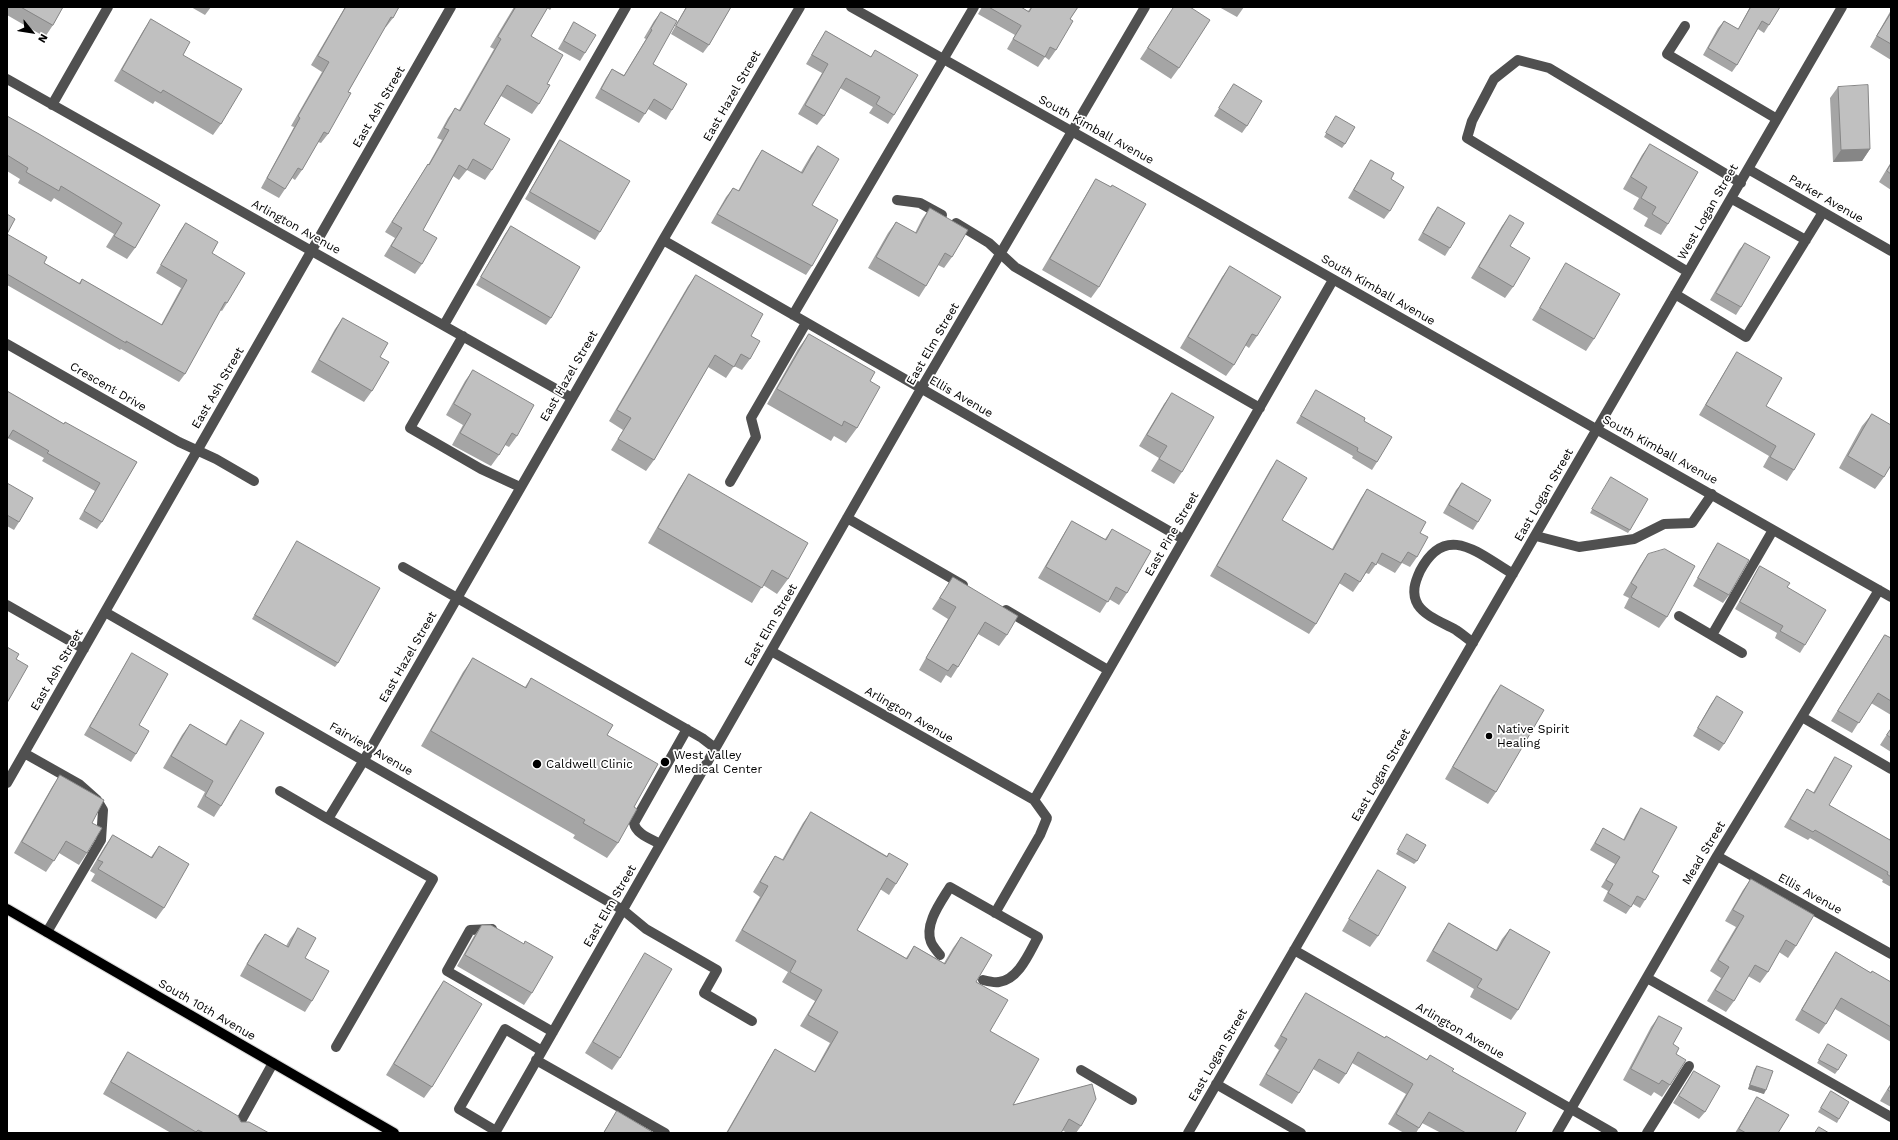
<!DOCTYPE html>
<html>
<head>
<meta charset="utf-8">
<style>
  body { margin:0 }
  #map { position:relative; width:1898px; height:1140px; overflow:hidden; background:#fff; font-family:"Work Sans",sans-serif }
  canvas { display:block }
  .frame { position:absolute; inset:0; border:8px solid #000; pointer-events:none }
  .north { position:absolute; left:12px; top:12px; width:40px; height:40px; -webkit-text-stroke:3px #fff; paint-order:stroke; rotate:120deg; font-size:11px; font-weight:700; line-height:16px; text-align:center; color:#000 }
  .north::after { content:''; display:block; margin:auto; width:14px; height:18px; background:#000; clip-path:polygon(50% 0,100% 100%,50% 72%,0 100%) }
</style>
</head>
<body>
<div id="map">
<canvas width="1898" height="1140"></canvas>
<div class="frame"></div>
<div class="north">N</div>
</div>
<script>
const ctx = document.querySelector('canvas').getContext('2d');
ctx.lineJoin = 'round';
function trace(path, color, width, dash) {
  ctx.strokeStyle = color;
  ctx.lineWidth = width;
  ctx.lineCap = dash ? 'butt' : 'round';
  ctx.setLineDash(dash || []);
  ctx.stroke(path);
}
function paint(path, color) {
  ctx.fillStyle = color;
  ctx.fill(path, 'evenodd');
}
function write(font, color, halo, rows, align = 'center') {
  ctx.font = font + ' "Work Sans",sans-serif';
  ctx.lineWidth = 3.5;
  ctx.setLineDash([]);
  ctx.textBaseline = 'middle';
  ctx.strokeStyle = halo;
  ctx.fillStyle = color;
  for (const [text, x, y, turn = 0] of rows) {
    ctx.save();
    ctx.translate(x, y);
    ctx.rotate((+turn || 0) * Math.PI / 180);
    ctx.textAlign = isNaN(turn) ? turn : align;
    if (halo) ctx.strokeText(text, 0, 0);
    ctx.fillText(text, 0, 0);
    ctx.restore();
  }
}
const major = new Path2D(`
  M7,909L394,1133`);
trace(major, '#dbdbdb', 12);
trace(new Path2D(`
  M851,7L1201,204L1891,597
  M1685,26L1667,54L1777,119
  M7,79L572,398
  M52,105L108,7
  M1748,169L1891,251
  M1732,199L1806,240
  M897,200L920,203L942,215
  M956,223L989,243L1015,267L1260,408
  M663,240L1183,539
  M1688,272L1467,138L1472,121L1494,79L1518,60L1549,68L1741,183
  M1675,294L1746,337L1823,212
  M793,315L974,7
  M444,325L626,7
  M463,336L410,428L481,469L520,487
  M7,344L179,442L216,459L254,481
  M730,482L756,437L751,418L806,323
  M847,518L963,585
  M1536,536L1579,547L1634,539L1664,524L1692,523L1712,494
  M403,567L702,738L715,748
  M7,605L84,649
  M1006,610L1108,670
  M105,612L623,910L646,929L717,970L704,993L752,1021
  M1679,616L1742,653
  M1712,635L1773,530
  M1473,643C1468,639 1462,634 1456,630C1444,623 1426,617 1418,605C1411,593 1415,582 1420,571C1446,521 1479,554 1513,574
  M771,651L1034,800L1047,818L1040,835L995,913
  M1802,717L1891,769
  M24,753L79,784L97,800L103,810L101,840L47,932
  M7,783L451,7
  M280,791L328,819
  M1034,800L1333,280
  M660,844C651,839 636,834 634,823L687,729
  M1717,856L1891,954
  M492,929L470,930L447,971L553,1032
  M1294,950L1613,1133
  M940,955C937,951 933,947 931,942C924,924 941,902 950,887L1038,937C1029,953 1019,979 999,982C994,983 987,981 983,980
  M1647,978L1891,1117
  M336,1047L433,879L328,819L364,760L663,240L800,7
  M536,1060L665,1133
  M1081,1070L1132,1100
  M1216,1084L1301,1133
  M237,1128L273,1063
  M496,1131L459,1109L505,1029L542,1051
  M495,1133L921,389L1145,7
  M1188,1133L1842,7
  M1557,1133L1717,856L1879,590
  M1647,1133L1689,1066`), '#505050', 10);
trace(major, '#000', 10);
paint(new Path2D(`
  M7,7H63L53,25L45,37L7,15Z
  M191,7H211L205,15Z
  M345,7H399L393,18L386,27H385L348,92L328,134L321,143L318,142L302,170L295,180L292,178L285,189L279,198L261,188L294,127L291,126L322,72L311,65Z
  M514,7H552L550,10L547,8L531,36L547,84L539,104L532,114L501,96L484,124L492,170L485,180L467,170L459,180L453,176L423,230L422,264L415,274L384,256L395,238L385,232L421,175L428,164V165L442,140L437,138L448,118L455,108L459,110L494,49L490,47Z
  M686,7H731L709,45L703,53L671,34Z
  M982,7H1021L1028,11L1031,7H1078L1070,19L1056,50L1049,60L1045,57L1038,67L1007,49L1015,35L978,14Z
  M1174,7L1179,68L1171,79L1140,59Z
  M1219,7H1244L1237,17Z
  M1750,7H1780L1769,25L1764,33L1758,29L1737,65L1732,72L1703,55L1718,28L1724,21L1738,29Z
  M1891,10V60L1870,47Z
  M661,12L653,64L672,110L666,120L648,109L639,123L595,98L606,78L612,69L624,75L646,39L644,38L654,21Z
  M151,19L221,124L213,135L155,101L153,104L114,81L143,31Z
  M574,22L585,53L580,61L558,49L569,30Z
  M826,31L871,57L875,50L894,115L888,124L869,113L873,107L840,88L824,116L817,125L798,114L822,73L806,64L820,40Z
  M1234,84L1247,126L1242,133L1214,116Z
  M1838,87L1870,149L1862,161L1833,162L1830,98Z
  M7,116L160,205L135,248L127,259L106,247L114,234L54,198L51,202L18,183L20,179L7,171Z
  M1336,116L1345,144L1342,148L1324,137Z
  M560,140L600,232L595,240L525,199L555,148Z
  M1650,144L1668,224L1661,235L1644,226L1648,218L1633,209L1639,198L1623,189L1642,155Z
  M818,146L812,205V266L806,275L711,223L726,197L733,188L738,191L756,159L762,150L801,172L811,155Z
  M1371,160L1391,179L1390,211L1384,219L1348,198L1366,168Z
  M1891,162V190L1879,182Z
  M1096,179L1111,187L1099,287L1091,298L1042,270L1089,190Z
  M1438,207L1450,248L1445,256L1418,240L1432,215Z
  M930,208L952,257L944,268L938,265L926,286L919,297L868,268L888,233L896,222L915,233L922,219Z
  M1510,215V246L1513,287L1505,298L1471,278L1502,226Z
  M186,223L212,253L227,303L222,311L220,310L185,374L179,382L121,349L120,350L7,285V234L44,263L79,283L82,279L161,325L181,288L156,273L180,231Z
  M511,226L551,318L546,325L476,285L505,234Z
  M1745,243L1741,307L1736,315L1710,300L1739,250Z
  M1566,263L1594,339L1586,351L1532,320L1559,275Z
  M1230,266L1257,336L1249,348L1245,345L1234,365L1226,376L1180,348L1222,277Z
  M696,275L751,336L750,359L742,370L734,366L726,378L708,367L654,460L646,471L611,450L623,430L609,421L688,286Z
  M343,318L380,357L372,391L364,402L311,372L335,329Z
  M809,334L870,381L857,428L846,443L834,436L831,441L767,404L798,349Z
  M1737,352L1766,406L1794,470L1787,481L1763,467L1769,456L1699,415L1730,363Z
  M473,370L517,436L509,447L505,445L499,455L491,466L452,445L463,425L446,415L465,381Z
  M1316,390L1377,462L1372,470L1352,458L1353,456L1296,423L1311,398Z
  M7,391L64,424L137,462L102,522L97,529L79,519L95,491L42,461L44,458L8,438Z
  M1172,393L1182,472L1174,484L1151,471L1159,458L1139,446L1164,404Z
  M1872,414L1884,477L1875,489L1839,468L1862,426Z
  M1277,460L1282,520L1332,549L1361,498L1367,489L1420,533L1417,557L1410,567L1402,563L1395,573L1377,563L1369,574L1366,573L1353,592L1339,583L1316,624L1309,634L1210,576L1270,470Z
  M689,474L788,579L777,594L763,585L752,603L648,543L679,489Z
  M1611,477L1630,530L1628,533L1590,513Z
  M7,483L19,522L14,530L7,526Z
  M1462,483L1478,522L1473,530L1443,513L1456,490Z
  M1072,521L1105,539L1112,529L1127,593L1119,605L1109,599L1100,613L1038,578L1065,532Z
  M297,541L338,663L335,667L252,619Z
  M1718,543L1729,595L1723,603L1693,586L1713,550Z
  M1648,554L1667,617L1659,628L1624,608L1629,598L1623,595L1640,566Z
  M1760,566L1805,645L1800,653L1775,638L1777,633L1735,609L1755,574Z
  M953,577L1007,635L999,646L978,634L958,667L951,678L946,675L941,683L919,670L948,619L932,609L945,589Z
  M1885,635L1891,638V715L1871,703L1852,733L1831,721L1878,645Z
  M132,653L139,725L136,754L131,762L84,735L127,661Z
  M473,658L525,687L531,678L607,735L634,807L618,843L607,858L573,838L575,835L421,746L463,672Z
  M1501,685L1496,792L1488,804L1445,779L1493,696Z
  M1717,696L1724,744L1719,751L1693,736L1711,704Z
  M241,720L221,806L214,817L197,807L205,792L163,768L182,735L190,724L225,745L233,731Z
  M1891,728V752L1880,745Z
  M1835,757L1829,805L1889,840L1891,837V887L1882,882L1883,880L1810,838L1808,840L1784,827L1802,797L1807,789L1813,793L1830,764Z
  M60,775L92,823L87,853L79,865L59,853L46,872L14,853L52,787Z
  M1641,808L1652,872L1645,900L1640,908L1633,904L1626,914L1603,901L1608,891L1601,887L1615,864L1590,850L1603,828L1623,840L1636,815Z
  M811,812L887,856L889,853L896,884L889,895L880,889L857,930L906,958L914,946L944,963L953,948L961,937L976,982L990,1031L1013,1105L1092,1084L1081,1126L1076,1133H1067L1062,1130L1061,1133H726L768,1060L775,1049L814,1072L830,1043L800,1026L815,1001L782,982L788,972L735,941L760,897L753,892L768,867L775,856L782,860L803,823Z
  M1407,834L1417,861L1414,864L1396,854Z
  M113,835L151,857L159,846L164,908L156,919L91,881L95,874L90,871L105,846Z
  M1378,870V936L1370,947L1342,931L1370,882Z
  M1751,879L1796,946L1788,958L1779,952L1768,972L1760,983L1748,976L1734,1001L1726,1012L1707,1001L1721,978L1710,971L1736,927L1725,921L1743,890Z
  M1449,923L1496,950L1502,939L1510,929L1518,1010L1511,1020L1470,997L1474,989L1426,961L1442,933Z
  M482,925L532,993L524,1005L457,966L474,936Z
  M298,928L305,958L312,1001L305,1012L240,976L257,945L265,934L286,946L290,939Z
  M1836,952L1871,973L1891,982V1042L1835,1009L1826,1024L1819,1034L1795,1020L1829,962Z
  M645,953L620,1058L612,1070L585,1053L638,965Z
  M444,981L432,1087L424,1098L386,1075L436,992Z
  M1306,993L1385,1038L1426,1060L1430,1055L1452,1071L1515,1133H1441L1422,1123L1416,1133H1404L1388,1124L1406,1094L1352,1063L1346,1074L1339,1084L1313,1069L1299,1093L1292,1104L1259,1085L1279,1050L1274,1046L1299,1003Z
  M1659,1016L1673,1044L1670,1085L1662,1097L1654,1092L1651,1096L1623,1080L1651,1027Z
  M1828,1044L1838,1070L1835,1074L1817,1063Z
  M128,1052L241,1122L269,1133H171L103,1094L120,1064Z
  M1757,1066L1764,1094L1748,1089L1754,1070Z
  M1694,1071L1705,1112L1699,1119L1673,1103Z
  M1891,1083V1107L1880,1101Z
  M1831,1091L1839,1119L1837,1123L1818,1112Z
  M1757,1097L1778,1133H1735L1752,1105Z
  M617,1111L654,1133H603Z`), '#a5a5a5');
paint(new Path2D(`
  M1870,149L1862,161L1833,162L1841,150Z
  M1750,1085L1766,1090L1764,1094L1748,1089Z`), '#868686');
const building = new Path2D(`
  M21,7H63L53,25Z
  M346,7H399L393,18L391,17L348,92L351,93L328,134L324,132L302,170L298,168L285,189L267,178L300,118L298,116L329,62L318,56Z
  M516,7H548L531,36L563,55L547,84L550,85L539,104L507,85L484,124L510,139L492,170L473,159L467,170L459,165L423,230L437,238L422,264L391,246L402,228L392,222L428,164L429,165L449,130L444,128L455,108L460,111L501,39L498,37Z
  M687,7H731L709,45L676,26Z
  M989,7H1021L1029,12L1032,7H1078L1070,19L1073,21L1056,50L1050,47L1045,57L1013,39L1021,26Z
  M1174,7H1190L1210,20L1179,68L1148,48Z
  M1751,7H1780L1769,25L1762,21L1737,65L1708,48L1724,21L1738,29Z
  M661,12L677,21L653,64L687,84L672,110L654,99L645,114L601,89L612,69L624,76L652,30L651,29Z
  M1891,13V44L1877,36Z
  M151,19L190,42L183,55L242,89L221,124L163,90L161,93L122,70Z
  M574,22L596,35L585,53L564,41Z
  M826,31L871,57L875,50L918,75L894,115L876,104L880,97L846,78L824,116L805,105L828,64L812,55Z
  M1234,84L1262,101L1247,126L1219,108Z
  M1868,85L1870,149L1841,150L1838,87Z
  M7,116L39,134L160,205L135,248L114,236L122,223L61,186L59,191L26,172L28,168L7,155Z
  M1336,116L1355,127L1345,144L1326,133Z
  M560,140L630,181L600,232L530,192Z
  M1650,144L1698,172L1668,224L1652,214L1656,207L1641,198L1647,187L1631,177Z
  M818,146L839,159L812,205L838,220L812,266L717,214L733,188L739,191L762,150L802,173Z
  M1371,160L1394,173L1391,179L1404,187L1390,211L1354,190Z
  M1891,164V174L1887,171Z
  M1096,179L1111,187L1112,185L1146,204L1099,287L1050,259Z
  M1438,207L1465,223L1450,248L1423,233Z
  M930,208L968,230L952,257L945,253L926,286L876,257L896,222L916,233Z
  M7,214L15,219L7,234Z
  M1510,215L1524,223L1510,246L1530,258L1513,287L1479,267Z
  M186,223L218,242L212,253L245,273L227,303L225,302L185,374L126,341V343L7,274V234L47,257L44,263L80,284L82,279L162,325L187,280L161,265Z
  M511,226L580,267L551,318L481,277Z
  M1745,243L1770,257L1741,307L1716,293Z
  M1566,263L1620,294L1594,339L1540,308Z
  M1230,266L1281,297L1257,336L1252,334L1234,365L1188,337Z
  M696,275L763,314L751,336L760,341L750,359L741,354L734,367L715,355L654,460L618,439L631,418L617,410Z
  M343,318L388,343L380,357L389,362L372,391L319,360Z
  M809,334L875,372L870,381L880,387L857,428L844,421L842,426L777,389Z
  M1737,352L1782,378L1766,406L1815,434L1794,470L1770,457L1776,446L1706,405Z
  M473,370L534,405L517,436L512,433L499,455L460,433L471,414L454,404Z
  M1316,390L1365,418L1364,421L1392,437L1377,462L1357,451L1358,448L1301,416Z
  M7,391L64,424L65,422L137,462L102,522L84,511L100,483L47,453L49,451L13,430L7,440Z
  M1172,393L1214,417L1182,472L1159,459L1167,446L1147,435Z
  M1872,414L1891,425V465L1884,477L1848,456Z
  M1277,460L1307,478L1282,520L1333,550L1367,489L1426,522L1420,533L1428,537L1417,557L1408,552L1401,563L1382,553L1376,565L1372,562L1360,582L1345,573L1316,624L1217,566Z
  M689,474L808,543L788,579L772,570L762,588L658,528Z
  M1611,477L1648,499L1630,530L1592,509Z
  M7,483L33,498L19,522L7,515Z
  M1462,483L1491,500L1478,522L1449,505Z
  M1072,521L1106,540L1112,529L1151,551L1127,593L1116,587L1108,602L1046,567Z
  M297,541L380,588L338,663L255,615Z
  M1718,543L1749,560L1729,595L1698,578Z
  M1665,549L1695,566L1667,617L1631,597L1637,587L1631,583L1648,554Z
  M1760,566L1790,583L1787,587L1826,610L1805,645L1780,631L1783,626L1740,602Z
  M953,577L1018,616L1007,635L985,622L958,667L953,664L948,671L926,658L956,607L940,598Z
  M1885,635L1891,638V701L1878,693L1859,723L1838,711Z
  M7,647L19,654L16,659L28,666L7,703Z
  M132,653L168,674L139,725L149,731L136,754L90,727Z
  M473,658L526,688L531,678L613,725L607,735L658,764L634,807L637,809L618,843L583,823L585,820L431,731Z
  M1501,685L1544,710L1496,792L1453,767Z
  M1717,696L1743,712L1724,744L1698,728Z
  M241,720L264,733L221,806L205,796L213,781L171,756L190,724L226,745Z
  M1891,729V738L1887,735Z
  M1835,757L1852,766L1829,805L1890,840L1891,839V877L1887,874L1888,872L1815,830L1813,832L1790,819L1807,789L1814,793Z
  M60,775L104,800L92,823L102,828L87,853L66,841L54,861L22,842Z
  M1641,808L1677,827L1652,872L1659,876L1645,900L1637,896L1631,907L1608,893L1613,884L1606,880L1620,857L1595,843L1603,828L1624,840Z
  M811,812L887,857L889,853L908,864L896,884L887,878L857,930L907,959L914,946L945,964L961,937L992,955L976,982L1008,1000L990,1031L1039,1059L1013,1105L1092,1084L1096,1099L1081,1126L1069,1119L1061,1133H727L775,1049L815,1072L838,1032L808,1015L822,990L790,972L796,961L742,930L768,886L760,882L775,856L783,860Z
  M1407,834L1426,845L1417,861L1398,850Z
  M113,835L152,858L159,846L189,864L164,908L98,869L103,862L98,860Z
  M1378,870L1406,887L1378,936L1349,919Z
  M1751,879L1814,915L1796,946L1786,940L1768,972L1755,965L1734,1001L1715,990L1729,967L1718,960L1744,916L1733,910Z
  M1449,923L1497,951L1510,929L1550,952L1518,1010L1477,987L1482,979L1433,951Z
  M482,925H491L524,944L525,941L553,957L532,993L465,955Z
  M298,928L316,938L305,958L329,971L312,1001L247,964L265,934L288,947Z
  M1836,952L1871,973L1872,971L1891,982V1027L1841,998L1826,1024L1802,1010Z
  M645,953L672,969L620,1058L593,1042Z
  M444,981L482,1004L432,1087L394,1064Z
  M1306,993L1385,1038L1386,1036L1427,1060L1430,1055L1454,1069L1452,1071L1526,1113L1515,1133H1466L1429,1112L1419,1128L1396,1114L1413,1084L1358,1052L1346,1074L1319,1059L1299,1093L1266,1074L1287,1039L1281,1036Z
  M1659,1016L1682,1028L1673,1044L1679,1048L1676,1054L1686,1060L1670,1085L1662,1080L1659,1084L1631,1069Z
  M1828,1044L1847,1055L1838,1070L1819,1060Z
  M128,1052L238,1116L241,1122H249L269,1133H204L198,1130L196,1132L111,1082Z
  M1757,1066L1773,1071L1766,1090L1750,1085Z
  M1694,1071L1720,1086L1705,1112L1679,1096Z
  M1891,1085V1092L1888,1090Z
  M1831,1091L1849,1102L1839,1119L1821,1108Z
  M1757,1097L1789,1115L1778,1133H1746L1739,1129Z
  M617,1111L654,1133H604Z
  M1819,1127L1829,1133H1815Z`);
paint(building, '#c0c0c0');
trace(building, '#868686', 1);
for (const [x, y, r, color] of [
  [1489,736,4,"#000"],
  [665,762,5,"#000"],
  [537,764,5,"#000"]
]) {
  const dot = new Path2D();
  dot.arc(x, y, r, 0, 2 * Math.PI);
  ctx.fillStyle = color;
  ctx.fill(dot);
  trace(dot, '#fff', 1.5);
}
write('12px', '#000', '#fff', [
  ["East Hazel Street",732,96,-60],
  ["East Ash Street",379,107,-60],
  ["South Kimball Avenue",1096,130,29],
  ["Parker Avenue",1826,199,30],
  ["West Logan Street",1708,212,-60],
  ["Arlington Avenue",296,227,29],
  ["South Kimball Avenue",1378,290,30],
  ["East Elm Street",933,344,-60],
  ["East Hazel Street",569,376,-60],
  ["Crescent Drive",108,387,30],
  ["East Ash Street",218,388,-60],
  ["Ellis Avenue",961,397,30],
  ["South Kimball Avenue",1660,450,29],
  ["East Logan Street",1544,495,-60],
  ["East Pine Street",1172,534,-60],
  ["East Elm Street",771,625,-60],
  ["East Hazel Street",408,657,-60],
  ["East Ash Street",57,670,-60],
  ["Arlington Avenue",909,715,30],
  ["Fairview Avenue",371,749,30],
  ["East Logan Street",1381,775,-60],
  ["Mead Street",1704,853,-59],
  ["Ellis Avenue",1810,894,29],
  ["East Elm Street",610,906,-60],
  ["South 10th Avenue",207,1010,30],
  ["Arlington Avenue",1460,1031,30],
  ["East Logan Street",1218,1055,-60]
]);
write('12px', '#000', '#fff', [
  ["Native Spirit",1497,729],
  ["Healing",1497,743],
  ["West Valley",674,755],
  ["Medical Center",674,769],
  ["Caldwell Clinic",546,764]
], 'left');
</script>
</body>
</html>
